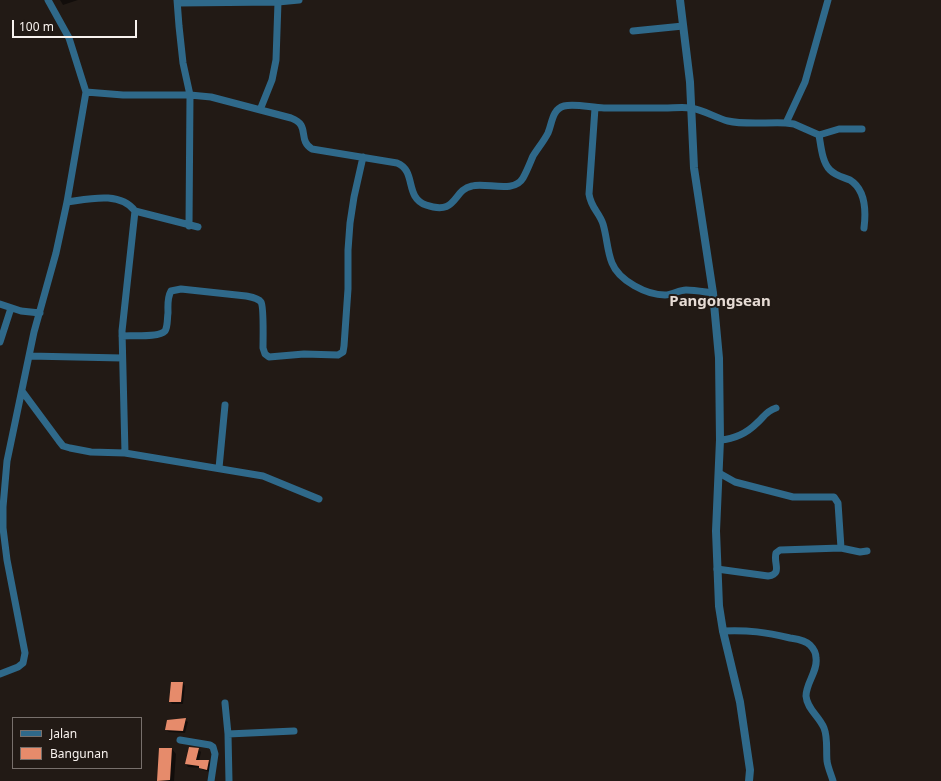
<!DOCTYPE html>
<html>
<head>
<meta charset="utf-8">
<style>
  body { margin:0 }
  #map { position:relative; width:941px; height:781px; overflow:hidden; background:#221a15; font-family:"Noto Sans",sans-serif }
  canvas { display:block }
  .legend { position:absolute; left:12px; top:717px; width:130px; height:52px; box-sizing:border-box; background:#221a15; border:1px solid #78706c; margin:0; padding:5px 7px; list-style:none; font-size:12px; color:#f8f2ee }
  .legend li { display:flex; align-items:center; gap:8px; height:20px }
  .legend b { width:20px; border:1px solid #78706c }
  .scale { position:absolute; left:12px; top:20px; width:125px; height:18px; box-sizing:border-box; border:2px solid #f8f2ee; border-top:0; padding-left:5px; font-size:12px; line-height:14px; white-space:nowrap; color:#f8f2ee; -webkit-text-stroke:3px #221a15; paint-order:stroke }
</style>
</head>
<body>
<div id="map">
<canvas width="941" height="781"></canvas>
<ul class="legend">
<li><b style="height:5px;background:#2f698a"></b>Jalan</li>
<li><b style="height:11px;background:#e68b6b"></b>Bangunan</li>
</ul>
<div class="scale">100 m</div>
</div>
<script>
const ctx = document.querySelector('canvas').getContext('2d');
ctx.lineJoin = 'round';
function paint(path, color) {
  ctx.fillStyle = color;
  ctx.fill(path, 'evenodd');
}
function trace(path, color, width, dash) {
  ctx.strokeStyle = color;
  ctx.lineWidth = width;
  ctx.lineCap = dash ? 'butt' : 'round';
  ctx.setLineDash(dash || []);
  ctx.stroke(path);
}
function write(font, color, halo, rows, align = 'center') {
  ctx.font = font + ' "Noto Sans",sans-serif';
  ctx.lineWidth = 4;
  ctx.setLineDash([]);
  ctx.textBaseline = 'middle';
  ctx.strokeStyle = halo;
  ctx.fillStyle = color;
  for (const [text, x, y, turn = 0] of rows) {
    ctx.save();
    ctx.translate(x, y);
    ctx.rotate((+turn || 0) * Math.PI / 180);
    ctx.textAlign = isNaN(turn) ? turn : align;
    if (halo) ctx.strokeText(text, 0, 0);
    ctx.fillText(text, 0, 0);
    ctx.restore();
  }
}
paint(new Path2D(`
  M60,0H78L63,5Z
  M183,683L185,686L183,704H172L170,701Z
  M185,720L188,722L185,733L169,732L166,730Z
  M172,749L176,754L174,781H158Z
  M198,749L201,752L199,761H209L211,764L210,772L203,770L201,768L188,767L186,764Z`), '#0007');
paint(new Path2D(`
  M171,682H183L181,702H169Z
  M186,718L183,731L165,730L167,720Z
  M189,747L199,748L196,760H209L207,770L199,768V766L185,764Z
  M159,748H172L170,780L157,781Z`), '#e68b6b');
trace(new Path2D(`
  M177,0L179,26L183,63L190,95L189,226
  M178,3L278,2
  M633,31L683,26
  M86,92L123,95H190L211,97L291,118C311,125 297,140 312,149L397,163C417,171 404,197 426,205C458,216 452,190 472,186C486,182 514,194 523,178C527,171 530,163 533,156C538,148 544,141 548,133C552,124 552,109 564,106C575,103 592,108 604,108C624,108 644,108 664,108C673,108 683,107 691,108C704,110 716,118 728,121C744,125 769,122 786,123L805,82L828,0
  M595,108L589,194C591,208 599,212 603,224C607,237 607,251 612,263C619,281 647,295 665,295C672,295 679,290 686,290C695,290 705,292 713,293
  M260,110L272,80L276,60L278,2L299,0
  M786,123L794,124L819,135L839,129H862
  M819,135C821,146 822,162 830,170C836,176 843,177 850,180C866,190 866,212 864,228
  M67,202C89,199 120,191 135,211L122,331L125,453
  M135,211L198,227
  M0,304L21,311L40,313
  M122,336C131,335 159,338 165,331C168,326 167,319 168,313C168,305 167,298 171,291L181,289L246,296C251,297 258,298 261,302C264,307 263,340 263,348L265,354L269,357L304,354L338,355L343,352L344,346L348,289V250L350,223L354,197L363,157
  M0,342L11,308
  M29,356L122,358
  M22,391L59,441L63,446L70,448L91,452L125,453L263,476L319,499
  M720,440C734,439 747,433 757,423C764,417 766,411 776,408
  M219,468L225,405
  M719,473L735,482L793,497H834L838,503L841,548
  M717,569L768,576C783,574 773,563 776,553L780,550L841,548L860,552L867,551
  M723,631C749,630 765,632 790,638C796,639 805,640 810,645C813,648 816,653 816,658C818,671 806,683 806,696C807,709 819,716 824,728C828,738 826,750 827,761C828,768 831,774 833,781
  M0,674L18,667L23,663L25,653L7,560L3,528V507L7,461L34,332L56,253L67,202L86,92L69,38L48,0
  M225,703L228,734L229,781
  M228,734L294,731
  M180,740L210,745L213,747L215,754L211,781`), '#2f698a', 7);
trace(new Path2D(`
  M680,0L690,82L694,168L713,293L719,358L720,440L716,531L719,606L723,631L740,702L750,770L749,781`), '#2f698a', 8);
write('bold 15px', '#e6dbd4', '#221a15', [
  ["Pangongsean",720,302]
]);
</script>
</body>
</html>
